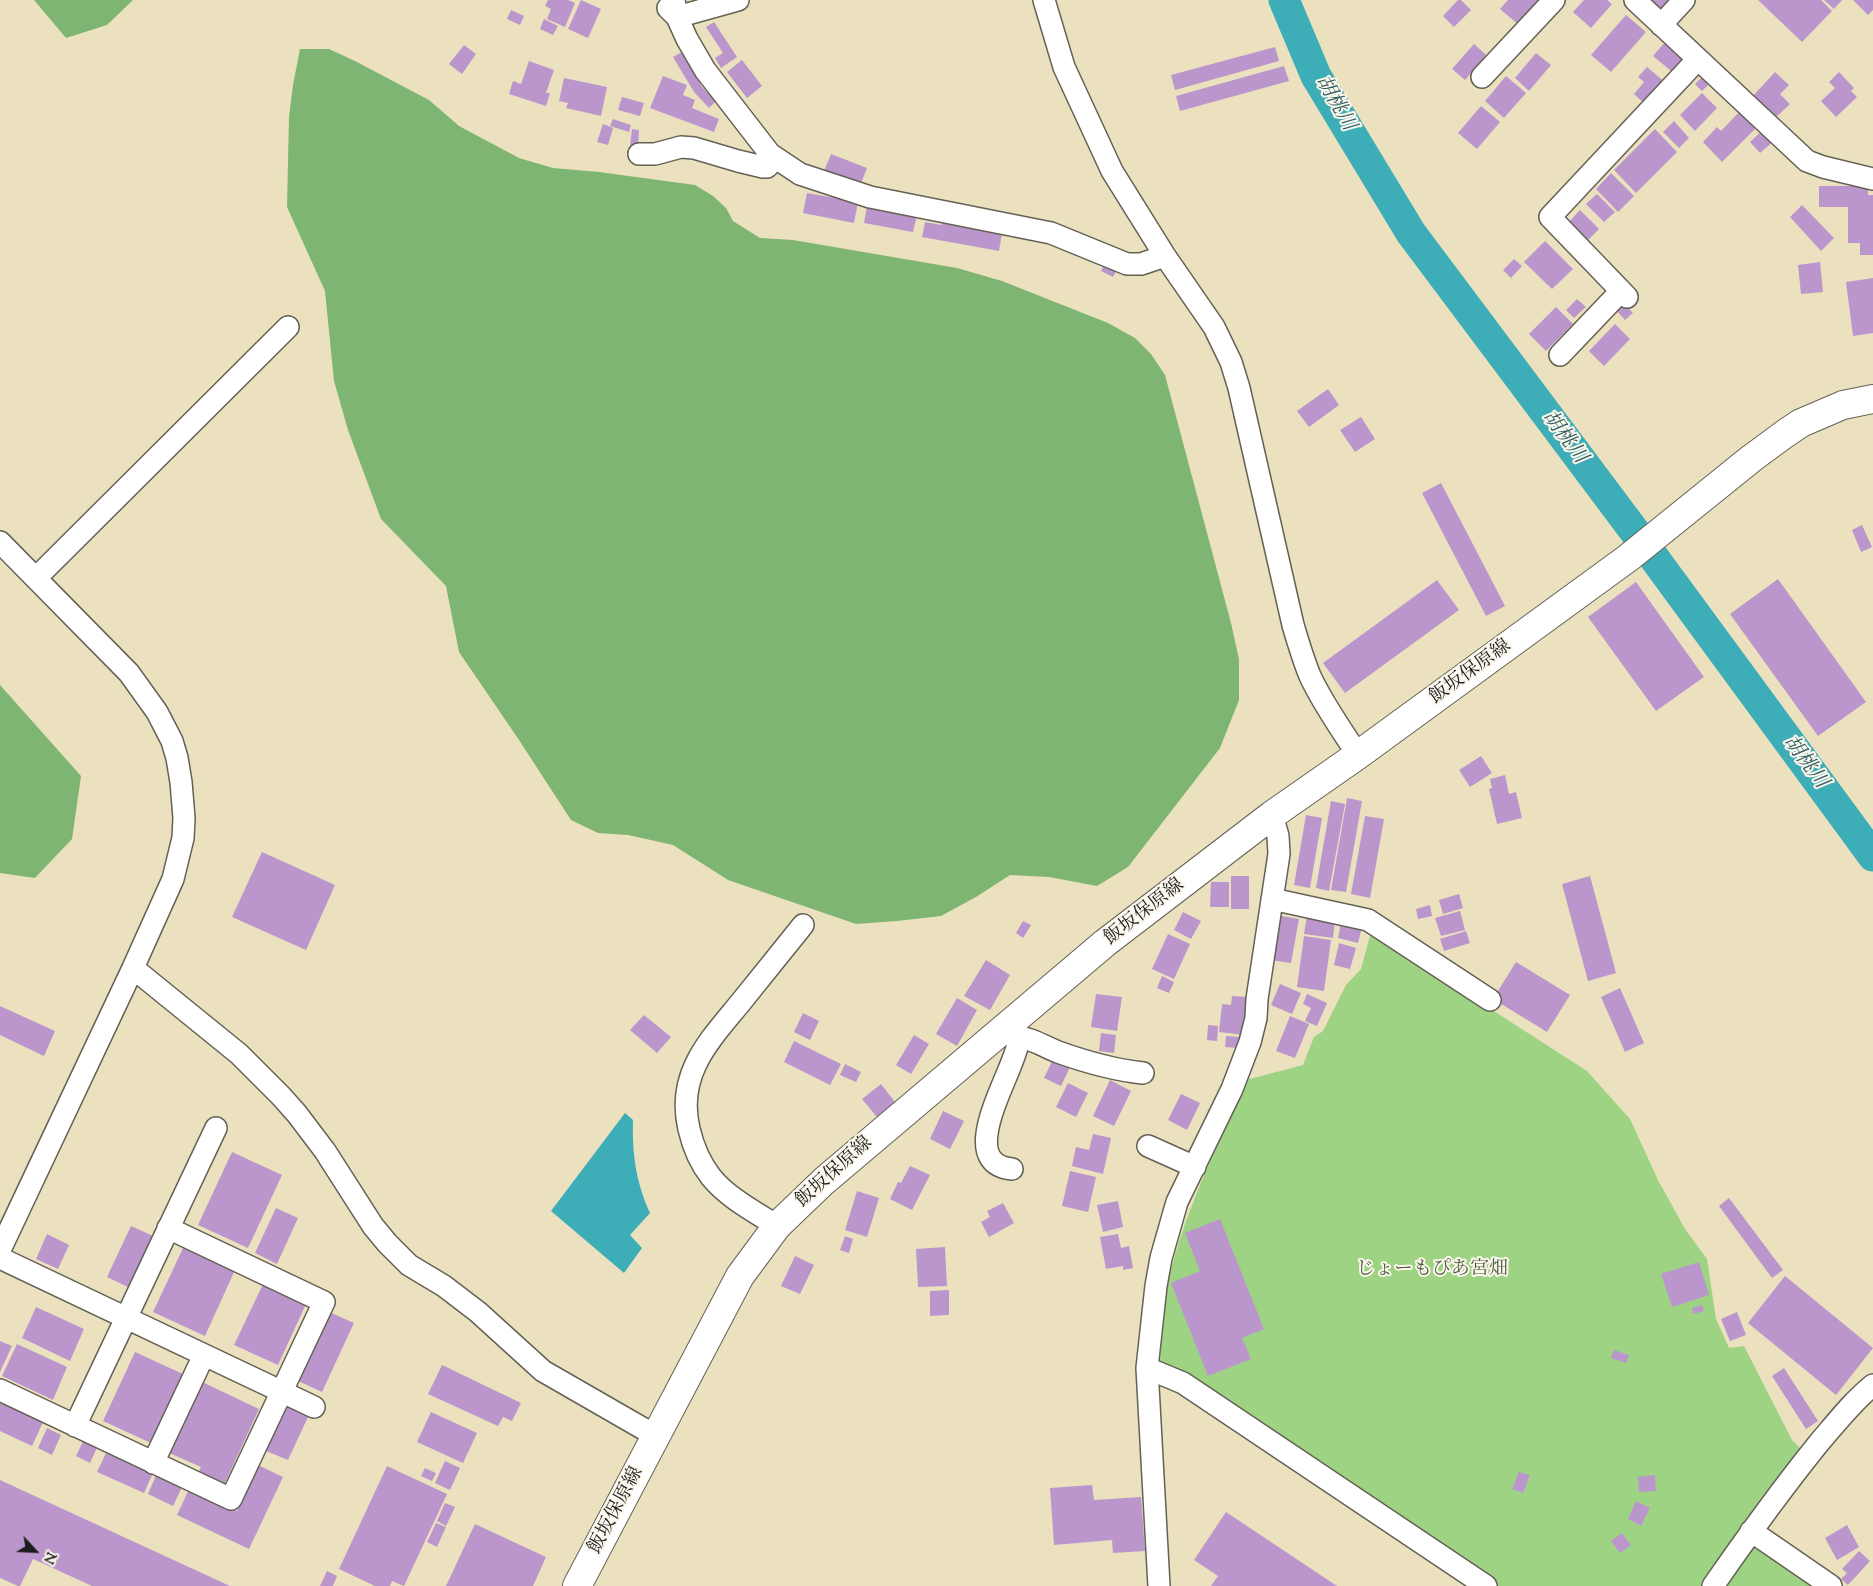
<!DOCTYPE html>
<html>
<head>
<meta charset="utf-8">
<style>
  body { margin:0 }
  #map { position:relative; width:1873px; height:1586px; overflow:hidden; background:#ebe1bf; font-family:"Sorts Mill Goudy",serif }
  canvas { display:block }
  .north { position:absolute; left:10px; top:1526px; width:50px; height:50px; -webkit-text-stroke:4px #fbf7ec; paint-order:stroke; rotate:115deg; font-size:14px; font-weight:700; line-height:20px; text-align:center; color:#1c1c1c }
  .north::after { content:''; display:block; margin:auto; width:18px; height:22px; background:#1c1c1c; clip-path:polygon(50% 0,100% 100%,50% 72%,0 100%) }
</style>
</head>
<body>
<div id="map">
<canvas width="1873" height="1586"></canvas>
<div class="north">N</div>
</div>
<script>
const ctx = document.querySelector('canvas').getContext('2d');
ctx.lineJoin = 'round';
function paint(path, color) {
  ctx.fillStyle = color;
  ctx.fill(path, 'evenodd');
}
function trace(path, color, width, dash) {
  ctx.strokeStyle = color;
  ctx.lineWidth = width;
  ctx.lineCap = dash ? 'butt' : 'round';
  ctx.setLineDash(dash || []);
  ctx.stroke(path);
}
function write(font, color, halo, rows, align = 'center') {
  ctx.font = font + ' "Sorts Mill Goudy","Noto Serif JP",serif';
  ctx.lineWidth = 4;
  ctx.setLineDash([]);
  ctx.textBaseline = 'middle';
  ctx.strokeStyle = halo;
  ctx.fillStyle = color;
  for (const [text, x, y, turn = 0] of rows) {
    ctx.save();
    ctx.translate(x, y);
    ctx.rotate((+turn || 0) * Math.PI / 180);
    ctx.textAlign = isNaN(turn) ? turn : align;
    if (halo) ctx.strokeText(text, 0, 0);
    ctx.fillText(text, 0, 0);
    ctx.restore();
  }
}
paint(new Path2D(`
  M1371,932L1587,1071L1630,1119L1658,1180L1685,1229L1707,1259L1716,1319L1729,1348L1744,1346L1792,1440L1816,1464L1765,1532L1825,1586H1465L1160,1380C1161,1358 1159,1334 1162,1312C1175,1230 1213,1156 1246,1080L1303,1065L1314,1037L1323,1031L1346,985L1361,969Z`), '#9fd384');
paint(new Path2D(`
  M34,0H133L107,25L66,38Z
  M300,49H329L355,61L429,100L459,126L519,158L553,168L599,172L695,185L713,196L726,208L733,221L760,238L793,240L957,268L1002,281L1108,323L1135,338L1151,354L1165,375L1231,623L1239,659V700L1220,748L1128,867L1097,886L1049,877L1010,875L976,897L941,916L897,921L856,924L728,880L673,845L628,835L598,833L571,820L517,737L459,652L446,586L381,519L348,430L334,381L325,291L287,207L289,117L293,85Z
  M0,685L81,776L72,839L35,878L0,873Z`), '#7fb572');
paint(new Path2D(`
  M625,1113L633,1120C632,1154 636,1182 650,1213L630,1235L642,1248L624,1273L551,1211Z`), '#3dadb8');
trace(new Path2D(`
  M1284,0L1316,76L1411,233L1641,540L1873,856`), '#3dadb8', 31);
paint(new Path2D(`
  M548,0H568L575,3L565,27L547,19L551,9L545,6Z
  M581,0L601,9L588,38L568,29Z
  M1458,0H1461L1471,10L1454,27L1443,16Z
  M1508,0H1542L1520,26L1500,9Z
  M1584,0H1607L1612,4L1591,28L1573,12Z
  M1642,0H1676L1660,17Z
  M1758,0H1821L1832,11L1802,42Z
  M1824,0H1842L1834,9Z
  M1853,0H1873V10L1868,15Z
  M511,10L524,16L520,25L507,19Z
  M1626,15L1646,32L1611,72L1591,55Z
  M544,19L558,26L553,35L540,29Z
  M714,22L737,57L721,68L715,58L723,53L706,27Z
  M1666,41L1688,61L1676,75L1653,56Z
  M1474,44L1486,55L1465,80L1452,69Z
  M464,45L476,54L462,74L449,64Z
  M1275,47L1279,61L1175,90L1171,75Z
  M682,52L702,87L716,101L709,108L694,92L673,57Z
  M1536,53L1551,65L1529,91L1515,78Z
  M742,60L762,86L747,98L727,72Z
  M529,61L554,70L546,93H550L546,106L509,94L513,81L521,84Z
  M1284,66L1289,81L1180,111L1176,96Z
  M1647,67L1666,83L1647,106L1634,94L1644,82L1638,77Z
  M1775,72L1789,85L1780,94L1790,104L1773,120L1751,98Z
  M1839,72L1854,88L1851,91L1857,97L1836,117L1821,101L1835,88L1829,82Z
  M1705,74L1712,81L1702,91L1695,84Z
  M663,76L687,85L683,95L695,100L692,108L719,119L714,132L650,108Z
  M1506,76L1526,93L1504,118L1485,101Z
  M564,78L607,87L601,116L566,108L568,103L559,101Z
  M1702,93L1717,108L1695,131L1680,115Z
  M622,97L644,103L640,116L618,110Z
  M1481,106L1500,122L1477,149L1458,133Z
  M1741,110L1757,127L1722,162L1703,142L1717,127L1721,131Z
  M613,119L631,125L629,132L610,126Z
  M1674,121L1689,138L1679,148L1663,132Z
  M603,124L613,128L608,145L597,142Z
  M632,129L639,130L638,147L630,146Z
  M1655,129L1677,152L1636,193L1614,170Z
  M1763,130L1774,141L1760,153L1750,142Z
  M831,154L867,168L860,186L824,171Z
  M1611,173L1634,196L1618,212L1596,189Z
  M1819,186H1868V195H1873V255H1860V243H1848V207H1819Z
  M807,193L858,202L854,223L803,213Z
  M1597,194L1615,212L1604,222L1586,204Z
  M1802,205L1834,238L1821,251L1790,217Z
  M867,206L917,215L913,232L864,223Z
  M1580,210L1599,229L1587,241L1568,223Z
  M944,216L1003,227L999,251L922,237L925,222L942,225Z
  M1545,241L1573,269L1552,289L1524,262Z
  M1514,259L1522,266L1511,278L1503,270Z
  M1820,262L1823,292L1801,294L1798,265Z
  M1105,263L1117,269L1113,277L1101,271Z
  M1873,278V333L1853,336L1846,282Z
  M1577,299L1586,307L1574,318L1566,310Z
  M1622,302L1633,313L1625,320L1615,309Z
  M1556,307L1573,324L1546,351L1529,334Z
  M1615,324L1630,339L1604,366L1589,351Z
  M1328,389L1339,405L1309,427L1297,411Z
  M1361,417L1375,439L1355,452L1340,430Z
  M1441,483L1505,606L1486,616L1422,493Z
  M1862,525L1872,547L1861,552L1852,530Z
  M1778,579L1866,702L1818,736L1730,614Z
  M1437,580L1459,610L1345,693L1323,663Z
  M1636,582L1704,677L1656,711L1588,617Z
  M1481,756L1492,773L1470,787L1459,770Z
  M1505,775L1509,794L1516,792L1522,818L1497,824L1489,789L1492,788L1490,779Z
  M1347,798L1362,801L1346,892L1331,890Z
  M1331,801L1345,804L1329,891L1316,888Z
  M1306,815L1322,818L1310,888L1294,885Z
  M1365,816L1384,819L1370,898L1351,894Z
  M262,852L335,885L306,950L232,917Z
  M1231,876H1249V909H1231Z
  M1590,876L1616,973L1588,981L1562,884Z
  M1211,882H1229V907H1210Z
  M1459,894L1463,908L1443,914L1439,900Z
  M1430,905L1432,916L1418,919L1416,909Z
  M1460,911L1465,930L1441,936L1435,918Z
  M1183,912L1201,921L1191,939L1174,930Z
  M1277,915L1299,919L1291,963L1270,960Z
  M1307,915L1335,920L1333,938L1304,934Z
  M1023,921L1031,925L1023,938L1016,933Z
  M1341,922L1362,927L1358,943L1338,938Z
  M1466,931L1470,943L1444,951L1440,939Z
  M1168,934L1190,944L1174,979L1152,969Z
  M1304,936L1331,940L1324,991L1297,987Z
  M1339,943L1356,948L1350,969L1334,965Z
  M986,960L1010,975L990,1010L964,996Z
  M1516,962L1570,995L1547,1032L1493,999Z
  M1162,976L1174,982L1169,993L1157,988Z
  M1280,984L1301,993L1292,1014L1271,1005Z
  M1620,988L1644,1043L1625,1052L1601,997Z
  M1096,994L1122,997L1117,1031L1091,1027Z
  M1307,994L1327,1003L1317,1026L1305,1021L1311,1008L1303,1004Z
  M1232,996L1248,997L1244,1035L1219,1032L1222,1004L1231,1005Z
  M957,998L977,1010L957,1046L936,1034Z
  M0,1006L55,1031L44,1056L0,1035Z
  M803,1013L819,1021L810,1040L794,1032Z
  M644,1015L671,1037L657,1053L630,1030Z
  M1290,1016L1309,1024L1295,1058L1276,1051Z
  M1208,1025L1218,1026L1217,1041L1207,1040Z
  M1101,1033L1116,1035L1114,1053L1099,1051Z
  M914,1035L929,1044L911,1074L896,1065Z
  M1226,1036L1240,1037L1239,1048L1225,1047Z
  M794,1041L841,1064L830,1085L784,1062Z
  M1055,1055L1072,1063L1061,1086L1044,1078Z
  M845,1064L861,1072L856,1082L840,1075Z
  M1110,1080L1131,1091L1114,1126L1093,1116Z
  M1068,1083L1088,1093L1076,1117L1056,1107Z
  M881,1084L895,1102L877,1117L862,1099Z
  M1181,1094L1200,1103L1187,1130L1168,1120Z
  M943,1111L964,1121L950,1149L930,1139Z
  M1093,1134L1111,1138L1103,1174L1072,1166L1076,1147L1089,1150Z
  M232,1152L282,1175L248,1248L198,1225Z
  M910,1166L930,1175L912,1210L890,1199L898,1182L901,1183Z
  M1070,1171L1096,1177L1088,1212L1062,1206Z
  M857,1191L879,1198L867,1237L845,1230Z
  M1729,1198L1783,1270L1772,1278L1719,1206Z
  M1118,1201L1123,1227L1103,1232L1097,1205Z
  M1003,1203L1014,1223L989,1237L981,1222L990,1217L987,1211Z
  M276,1208L298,1218L277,1264L255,1253Z
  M1220,1219L1264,1329L1242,1338L1251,1359L1208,1376L1171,1283L1200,1271L1185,1233Z
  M131,1226L153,1236L130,1288L107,1277Z
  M47,1234L69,1245L58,1269L36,1259Z
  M1118,1234L1121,1248L1129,1246L1133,1268L1123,1270V1266L1106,1269L1100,1237Z
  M845,1236L853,1239L849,1253L840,1250Z
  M184,1246L235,1270L205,1336L153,1312Z
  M945,1247L947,1286L918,1287L916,1249Z
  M795,1256L814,1265L800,1294L781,1286Z
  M1699,1262L1709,1295L1672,1307L1661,1274Z
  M1785,1276L1873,1348L1836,1395L1748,1323Z
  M264,1282L307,1302L278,1365L234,1345Z
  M949,1290V1315L930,1316V1291Z
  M1702,1305L1704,1311L1693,1314L1692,1308Z
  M36,1307L84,1329L70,1361L22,1338Z
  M327,1311L354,1323L322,1392L296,1380Z
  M1737,1312L1746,1335L1730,1341L1721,1319Z
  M0,1341L12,1346L0,1372Z
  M17,1344L67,1367L53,1400L2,1376Z
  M1614,1350L1629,1355L1626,1363L1611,1358Z
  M135,1352L185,1375L153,1444L103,1421Z
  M442,1365L521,1403L512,1421L503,1417L498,1426L428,1394Z
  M1784,1368L1818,1421L1806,1429L1772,1376Z
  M200,1381L259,1409L223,1487L197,1476L201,1467L167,1452Z
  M0,1400L44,1420L32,1446L0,1431Z
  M287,1406L308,1417L288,1460L266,1451Z
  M431,1412L477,1433L463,1463L417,1442Z
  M47,1428L61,1435L52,1455L38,1448Z
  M85,1437L99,1443L90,1463L76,1456Z
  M107,1451L153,1473L144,1493L97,1472Z
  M445,1461L460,1468L450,1490L435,1483Z
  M258,1465L283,1477L249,1549L177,1515L189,1489L237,1511Z
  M387,1466L447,1494L404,1586L392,1581L390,1586H375L339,1569Z
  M425,1468L436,1473L432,1481L421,1476Z
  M1519,1472L1530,1475L1523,1493L1512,1489Z
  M157,1473L183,1485L173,1506L148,1494Z
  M1655,1475L1656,1491L1639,1492L1638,1477Z
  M0,1480L230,1586H92L33,1559L20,1586H18L0,1578Z
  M1092,1485L1094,1500L1141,1497L1145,1551L1113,1553L1112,1540L1054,1545L1050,1488Z
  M1636,1501L1650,1508L1641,1526L1628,1519Z
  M445,1503L455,1507L446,1526L437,1521Z
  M1226,1512L1337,1586H1211L1218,1576L1194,1560Z
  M436,1523L446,1527L437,1547L427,1542Z
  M475,1524L546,1557L533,1586H446Z
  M1847,1525L1859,1547L1837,1560L1825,1538Z
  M1622,1533L1631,1545L1620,1553L1611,1541Z
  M1859,1551L1870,1561L1848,1585L1841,1579L1847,1573L1842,1569Z
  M327,1571L337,1576L333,1586H320Z`), '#ba96cd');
const minor = new Path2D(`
  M674,0L677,17L687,39L705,70L770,154L800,174L870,197L1051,233L1127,264H1141L1165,256
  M1044,0L1064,67L1112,171L1165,256L1214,327L1231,362L1239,388L1293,625C1298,642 1303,659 1310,676C1323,704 1341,729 1358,755
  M1635,0L1807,161L1823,167L1873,179
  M668,8L677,17L738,0
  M1661,25L1684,0
  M1482,77L1554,0
  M639,154H655L681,147L694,148L738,161L763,167H767L776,158
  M1627,297L1550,217L1698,59
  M1560,355L1621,291
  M0,542L129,673L157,712L172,741L177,758L181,782L184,818L183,838L173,879L133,968L0,1250
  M36,578L288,327
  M1272,899L1368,920L1490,1000
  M133,968L239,1054L281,1096L297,1114L325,1151L373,1226L387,1243L409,1265L444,1286L478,1312L543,1371L656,1436
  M1011,1021C1016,1028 1019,1035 1018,1043C1014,1072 953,1163 1012,1169
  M1017,1037C1032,1038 1045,1047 1058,1052C1086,1062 1114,1070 1143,1073
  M1148,1146L1195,1167
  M777,1226C755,1212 728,1198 711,1177C700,1163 693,1146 689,1129C676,1074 709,1041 741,1002C762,976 782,951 803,925
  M0,1258L314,1407
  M1147,1368L1183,1383L1486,1586
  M0,1390L231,1499L324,1302L168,1228
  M75,1426L216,1128
  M153,1463L204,1355
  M1751,1531L1831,1586
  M1159,1586L1147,1368L1156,1286L1161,1258L1177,1202L1232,1089L1250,1042L1256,1018L1257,999L1279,854L1278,836L1272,815
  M1713,1586C1747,1537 1781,1490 1818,1444C1836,1423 1852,1402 1873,1385`);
const major = new Path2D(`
  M577,1586L740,1276L777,1226L824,1181L1105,943L1272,815L1358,755L1628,558L1752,458L1786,433L1801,423L1843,405L1873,399`);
trace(minor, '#646155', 24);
trace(major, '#646155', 30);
trace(minor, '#fff', 21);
trace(major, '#fff', 28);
write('19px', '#1c1c1c', '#fbf7ec', [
  ["飯坂保原線",1471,673,-36],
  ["飯坂保原線",1145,913,-38],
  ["飯坂保原線",835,1173,-42],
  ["飯坂保原線",617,1511,-62]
]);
write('19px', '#4a5c40', '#fbf7ec', [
  ["じょーもぴあ宮畑",1432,1271]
]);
write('italic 20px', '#2b5d62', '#fbf7ec', [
  ["胡桃川",1334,104,60],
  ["胡桃川",1563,438,53],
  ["胡桃川",1804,763,53]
]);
</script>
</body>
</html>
